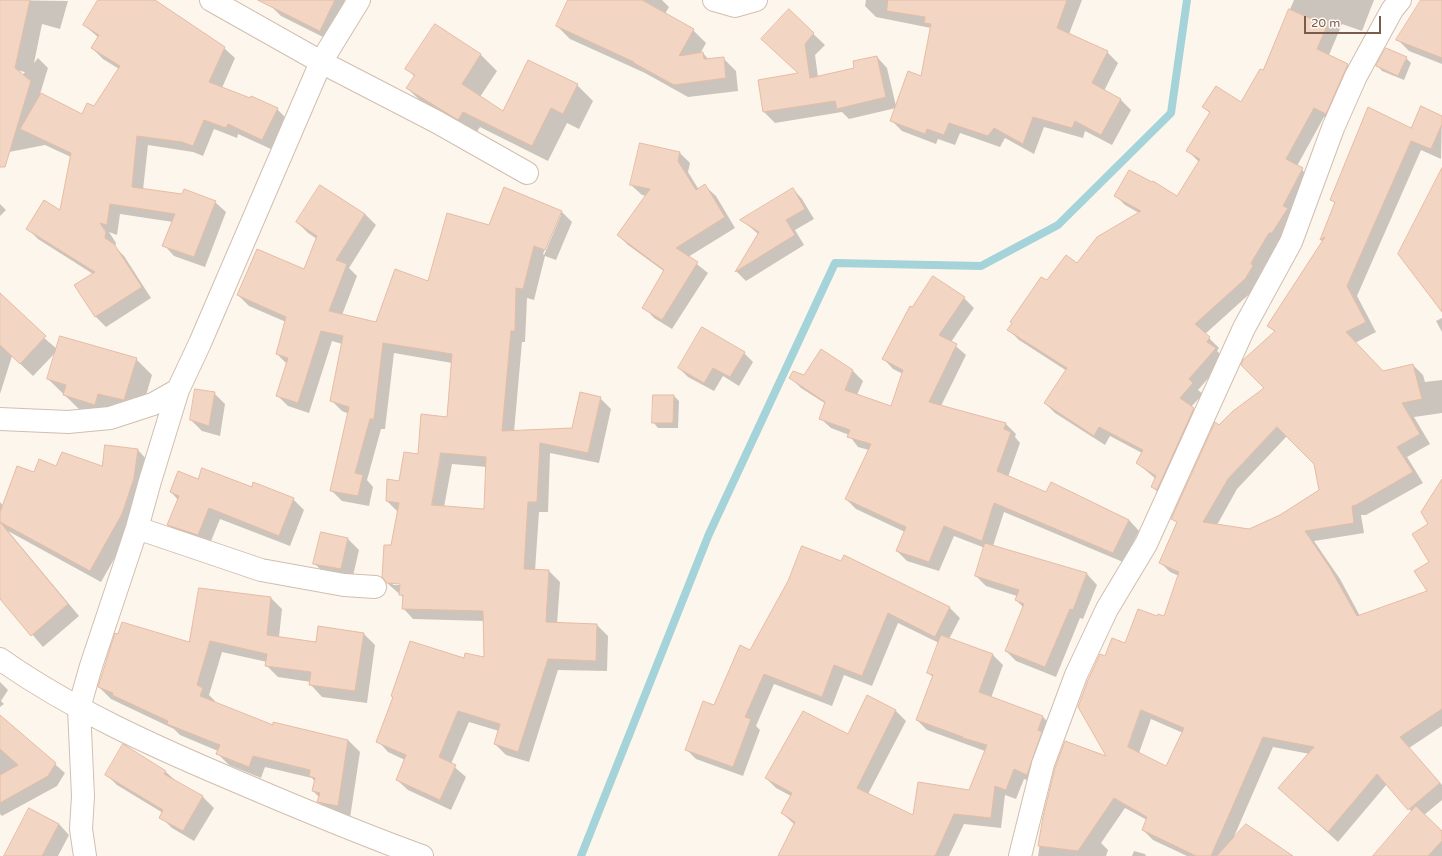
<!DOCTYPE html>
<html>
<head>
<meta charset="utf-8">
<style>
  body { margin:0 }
  #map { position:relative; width:1442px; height:856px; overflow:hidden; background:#fdf6ec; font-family:"Varela Round",sans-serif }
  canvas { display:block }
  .scale { position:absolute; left:1304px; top:16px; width:77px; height:18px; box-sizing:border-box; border:2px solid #7a5c4d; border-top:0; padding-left:5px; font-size:12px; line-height:14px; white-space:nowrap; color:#7a5c4d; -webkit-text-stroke:3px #fffaf3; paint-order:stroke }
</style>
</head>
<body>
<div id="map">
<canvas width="1442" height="856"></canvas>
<div class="scale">20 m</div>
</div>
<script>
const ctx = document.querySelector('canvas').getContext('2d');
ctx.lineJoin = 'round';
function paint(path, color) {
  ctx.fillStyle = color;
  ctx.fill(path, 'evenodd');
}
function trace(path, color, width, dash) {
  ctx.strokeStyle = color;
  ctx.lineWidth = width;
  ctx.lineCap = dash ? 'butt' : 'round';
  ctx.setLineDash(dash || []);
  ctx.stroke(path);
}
paint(new Path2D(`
  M0,0L68,1L60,29L42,24L34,63L38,58L48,68L40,94L83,115L95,107L119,69L103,59L92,48L99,38L84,25L99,0H143L224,48L235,58L222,88L277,109L287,119L273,150L238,134L237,138L214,129L203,156L193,152L148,145L143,190L215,202L226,212L205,267L174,256L164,245L173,222L120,214L117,235L109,232L116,243L115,247L124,256L151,298L106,327L96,317L75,286L93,274L38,239L28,229L61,212L71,157L45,145L9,152L0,148V100L25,72L0,67Z
  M272,0H344L349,5L331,41L281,16L270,5Z
  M569,0H662L669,7L665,14L693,30L706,43L700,54L703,53L709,60L723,58L736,71L738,91L688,97L645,73L570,39L557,26Z
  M866,0H1082L1069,34L1107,52L1118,63L1104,91L1120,99L1131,110L1112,145L1085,131L1083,138L1044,127L1034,154L1005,138L1000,147L960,133L955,145L938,139L936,144L902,131L891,120L896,108L849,119L842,112L775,123L764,112L799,74L789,11L825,45L815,55L818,77L856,68L877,57L887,68L896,106L921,77L931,28L876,17L865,6Z
  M1294,0H1374L1362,31L1342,24L1329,55L1348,65L1358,75L1336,123L1324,117L1297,166L1313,179L1261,274L1262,276L1255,289L1205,334L1219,348L1217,351L1225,359L1198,390L1203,394L1191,407L1204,419L1162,497L1152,486L1156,479L1137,463L1142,453L1110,436L1105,445L1055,413L1045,403L1067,371L1019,340L1009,330L1047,282L1077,264L1139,213L1125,205L1115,195L1177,197L1199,162L1187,150L1210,113L1203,107L1241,104L1263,72Z
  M1422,0H1442V64L1409,51L1398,40Z
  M435,25L481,55L497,71L480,97L503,113L577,85L593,101L579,129L567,123L548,161L480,127L475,135L424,104L407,88L415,77L406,68Z
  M1406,58L1411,63L1404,80L1382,71L1377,65Z
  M1442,117L1441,159L1421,150L1357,296L1376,332L1355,343L1383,372L1413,365L1423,375L1425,382L1442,380V413L1414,417L1430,444L1407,457L1423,483L1366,515H1361L1364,533L1314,541L1340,579L1360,616L1429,592L1430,525L1442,480V726L1409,748L1442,785V800L1424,815L1442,832V856H1375L1412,812L1387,784L1338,842L1279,788L1310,754L1273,747L1233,839L1293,856H1187L1153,840L1143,830L1147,820L1125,808L1101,843L1108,850L1106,856H1038L1044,817L1109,758L1105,657L1126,644L1158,617L1165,618L1179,576L1170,572L1160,562L1178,523L1172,518L1220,426L1266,388L1275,332L1269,326L1323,242L1321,240L1336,204L1331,199L1412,129ZM1287,436L1315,464L1320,491L1281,516L1249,531L1217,525L1237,489ZM1151,719L1183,733L1167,768L1139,753Z
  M680,153L690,163L688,172L699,190L705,186L716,196L735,228L688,257L708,273L672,329L654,318L644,307L665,272L628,245L618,235L647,196L642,195L631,185Z
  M793,189L802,199L814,219L795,230L804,245L746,281L736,271L758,234L742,220Z
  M0,204L6,210L0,216Z
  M561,211L572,222L556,260L545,256L534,300L527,298L525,342H522L514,432L573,429L600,398L611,409L599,463L550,453L548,512H539L535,571H549L560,582L557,624L597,625L608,636L607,671L558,670L529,762L506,755L495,744L499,731L469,722L451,764L466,777L451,810L408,790L397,780L405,760L388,752L378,741L464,660L485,659L484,621L413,619L403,608L404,598L387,583L398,512L387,501L447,418L452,363L394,353L385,429H381L367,480L373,487L369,506L342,501L331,490L349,414L342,411L331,400L342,344L332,341L309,413L288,406L277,395L287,364L277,354L286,322L249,306L238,295L305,270L317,239L308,233L297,222L365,214L376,225L349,268L357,276L342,315L377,323L428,282L490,226ZM559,215H561L544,255L543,254ZM452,464L487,467L485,510L444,507ZM393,583H405V585H393Z
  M964,298L974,308L951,342L966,355L941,406L1006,424L1016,434L1015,437L1020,443L1008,477L1046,493L1052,483L1129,520L1139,531L1123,562L1004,512L993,546L1087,574L1097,585L1083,619L1080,618L1056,677L1016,661L1006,651L1024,608L1016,600L1017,596L986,586L976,576L985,548L954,536L939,571L907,561L897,551L905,532L856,509L846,499L869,450L858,447L849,435L831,428L820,418L826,404L801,388L791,378L804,376L821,350L853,371L863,381L857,395L892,408L903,374L893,369L883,358Z
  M0,300L57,349L136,359L152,375L140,416L81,411L48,379L56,352L33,376L12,356L0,394Z
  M1442,318V332L1436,321Z
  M744,353L753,362L739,386L723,376L714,391L688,377L679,368Z
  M214,393L225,404L220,436L202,431L191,420Z
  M674,396L679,401L678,428H658L653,422Z
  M106,446L138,450L149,462L133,526L101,582L8,531L79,616L43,647L0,597V502L3,506L34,474L57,467H103Z
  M198,480L252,489L293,499L304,510L290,546L220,519L209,546L179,536L168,525L178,500L171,492Z
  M348,539L359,550L352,580L325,574L314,563Z
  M844,557L950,608L960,618L949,639L993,655L1003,665L991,698L1043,717L1053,727L1038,784L1024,779L1016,799L1005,795L1001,828L964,824L949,856H779L795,825L782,813L791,796L776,788L766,778L895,710L906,721L868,794L914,817L970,791L985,751L927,730L917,720L933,677L928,673L939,643L898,623L872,686L844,675L832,706L774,684L756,726L760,730L743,776L696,759L686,749L751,651L842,563Z
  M271,598L282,609L279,637L317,643L364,634L375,645L367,703L322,697L311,685V682L278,677L266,665L267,662L222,652L209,695L215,701L214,703L273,727L348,740L360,752L350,818L330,813L318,801L319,797L313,791L315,782L312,778L265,767L261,778L229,765L217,753L218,751L180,735L174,729L111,699L99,687L190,643Z
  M0,682L8,690L1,701L4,704L0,707Z
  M0,716L65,773L57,786L2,816L0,814Z
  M124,746L166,772L177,782L203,797L214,808L194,841L172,828L161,817L163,813L117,785L106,774Z
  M59,824L69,835L58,856H5Z
  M1134,851L1145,854L1146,856H1132Z`), '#0003');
trace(new Path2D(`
  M581,856L709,534L835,263L981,266L1058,225L1171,113L1187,0`), '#a5d3da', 8);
const building = new Path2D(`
  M0,0H30L15,68L31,81L5,167H0Z
  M98,0H155L225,47L209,82L250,98L251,96L278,108L262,140L228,124L226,128L204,120L193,146L182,142L137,136L132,187L182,194L184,189L216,201L194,257L162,246L175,214L110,204L107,225L100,223L106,232L105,238L114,244L142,287L95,317L74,285L95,272L26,229L44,200L60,210L71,153L20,129L41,93L82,114L87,103L94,106L120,66L91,48L99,35L83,25Z
  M258,0H335L320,31Z
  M568,0H642L694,29L679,56L703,52L704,59L724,57L726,78L674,85L632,62H634L556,26Z
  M888,0H1067L1057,28L1108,51L1092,83L1121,99L1101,135L1075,121L1072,128L1033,117L1023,144L994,128L988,136L949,123L944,135L927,129L925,134L890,121L908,71L921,76L931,24L924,23L925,17L887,11Z
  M1421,0H1442V58L1396,40Z
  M789,9L814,33L805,44L810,78L854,68L853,61L877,56L886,97L837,109L835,101L763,112L758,80L798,73L761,39Z
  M1289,9L1327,26L1317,49L1348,64L1326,114L1314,108L1286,159L1303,168L1283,206L1288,208L1272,233H1269L1251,263L1253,266L1245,279L1195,324L1210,337L1207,342L1216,348L1189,379L1193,383L1180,398L1194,408L1157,490L1151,487L1156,476L1136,463L1143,450L1099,427L1094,436L1044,403L1067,368L1007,330L1012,323L1010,322L1041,277L1047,280L1066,255L1077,263L1097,237L1141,211L1114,196L1129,170L1152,182L1153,181L1177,196L1200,159L1186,151L1210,112L1202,107L1216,86L1241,102L1260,69L1263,70Z
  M435,24L481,54L462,84L503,111L528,60L578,84L563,114L551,108L532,146L463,112L458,120L406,88L415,75L405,69Z
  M1386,48L1407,57L1398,76L1376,66Z
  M1421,106L1442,116V124L1431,149L1411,141L1347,286L1366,322L1346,332L1383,371L1413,364L1422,399L1402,403L1420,434L1397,447L1413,472L1356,505L1352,506L1354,523L1305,531L1330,568L1357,616L1427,591L1414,571L1429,562L1412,534L1428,524L1421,512L1442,479V709L1400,737L1440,783L1408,810L1377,774L1328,832L1278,788L1314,747L1263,737L1211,856H1196L1142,830L1147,817L1114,798L1078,851L1038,846L1043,817L1055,768L1065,741L1106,756L1078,707L1088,680L1100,654L1105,656L1112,638L1125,643L1138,609L1157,616L1158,614L1164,616L1179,572L1159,563L1177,522L1171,519L1215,422L1219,425L1233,411L1264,388L1241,365L1243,360L1275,331L1267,326L1325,237L1320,240L1335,202L1330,200L1368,107L1411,128ZM1277,427L1314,464L1319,490L1280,515L1249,529L1203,522L1228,479ZM1141,710L1184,728L1166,766L1128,747Z
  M640,143L680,152L678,161L696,190L705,184L725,217L676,248L698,262L662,320L642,308L664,270L617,235L650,189L630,185Z
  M1442,168V312L1398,254Z
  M320,185L365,214L336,260L347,264L329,311L376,322L395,269L428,281L447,213L489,225L504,187L562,211L545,250L534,246L523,289L516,288L515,331H511L502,431L572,428L580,392L601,397L588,453L540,443L537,502H528L524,569L549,570L546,622L597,624L596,661L548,659L518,752L494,744L500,724L458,711L439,757L456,765L440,800L396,780L406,755L376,742L393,697L391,696L410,641L464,658L465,653L484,657L483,611L402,609L403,595H399L400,584L387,583L382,577L384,545H391L399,503L386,501L387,479L399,481L404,452L418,454L421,414L447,417L452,354L383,343L374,419H370L355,473L363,475L358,496L330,491L349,407L330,401L343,336L321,331L298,403L276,396L288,358L276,354L286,317L237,295L257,249L304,269L317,236L296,222ZM441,453L486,457L484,509L432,505Z
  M793,188L805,209L786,220L795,235L735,272L759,232L740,220Z
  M933,276L965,297L939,335L957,344L929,402L1006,423L1004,429L1011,432L997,471L1046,492L1051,482L1129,520L1113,553L994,503L982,541L944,526L929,562L896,551L906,527L845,499L871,444L847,437L850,430L819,419L825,402L789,378L793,371L804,375L821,349L853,370L845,390L891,406L903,370L882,359L910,306L912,307Z
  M0,293L46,336L20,364L0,345Z
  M702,327L745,352L730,377L713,368L704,383L678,368Z
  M60,336L137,358L124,400L98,394L95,405L63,395L66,385L47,379Z
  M195,389L215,392L209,426L190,420Z
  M653,395H674L673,423H652Z
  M105,445L138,449L134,478L122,514L90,571L0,522V512L17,466L34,472L39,459L56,466L62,452L102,466Z
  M202,468L252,487L253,482L294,498L279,536L209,508L198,535L167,525L179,496L170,492L178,471L198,479Z
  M0,522L68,604L31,636L0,599Z
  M321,532L348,538L341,569L313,564Z
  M985,543L1087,573L1073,610L1070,609L1045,667L1005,651L1024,604L1015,600L1019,590L975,576Z
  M802,546L841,561L844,555L950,607L935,637L888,613L862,676L834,665L822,697L764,674L745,717L751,719L733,767L685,750L703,701L714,705L740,645L750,650L788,581Z
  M199,588L271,597L267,635L316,642L318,626L364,633L355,691L309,685L311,672L265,666L267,654L210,641L197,685L203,688L200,696L273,725V722L348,740L338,806L317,802L320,793L312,791L315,778L309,776L310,770L253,756L249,767L216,754L220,745L167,724L168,721L112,695L113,693L98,687L115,633L118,634L122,622L189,642Z
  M941,635L993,654L979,692L1043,716L1038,730L1042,732L1027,775L1014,769L1006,790L995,786L991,818L954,814L935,856H778L795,822L781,813L792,793L765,778L803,711L848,734L867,695L896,710L857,788L913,815L918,782L969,790L987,745L963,738V737L916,720L933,675L927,673Z
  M0,715L56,763L48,776L0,803V775L18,765L0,749Z
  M123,744L166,771L164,774L203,796L183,831L159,818L163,810L105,775Z
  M1416,806L1442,831V841L1428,856H1373Z
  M29,808L59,824L42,856H4Z
  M1246,824L1293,856H1217Z`);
paint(building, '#f3d5c3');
trace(building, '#e6bba3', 1);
const minor = new Path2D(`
  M211,0L321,62L437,122L527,173
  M714,0L735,6L756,0
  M0,419L68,422L110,418L153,404L178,390L200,343L321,62L359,0
  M137,528L261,570L344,585L375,587
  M0,659C71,709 151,745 231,779C294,806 358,833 422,856
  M85,856L81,829L83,796L79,708L91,666L137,528L150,481L178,390
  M1020,856L1043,764L1076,675L1107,609L1146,544L1244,328L1291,242L1333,128L1356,76L1392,10L1400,0`);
trace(minor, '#d1beb0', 24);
trace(minor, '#fff', 22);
</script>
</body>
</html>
